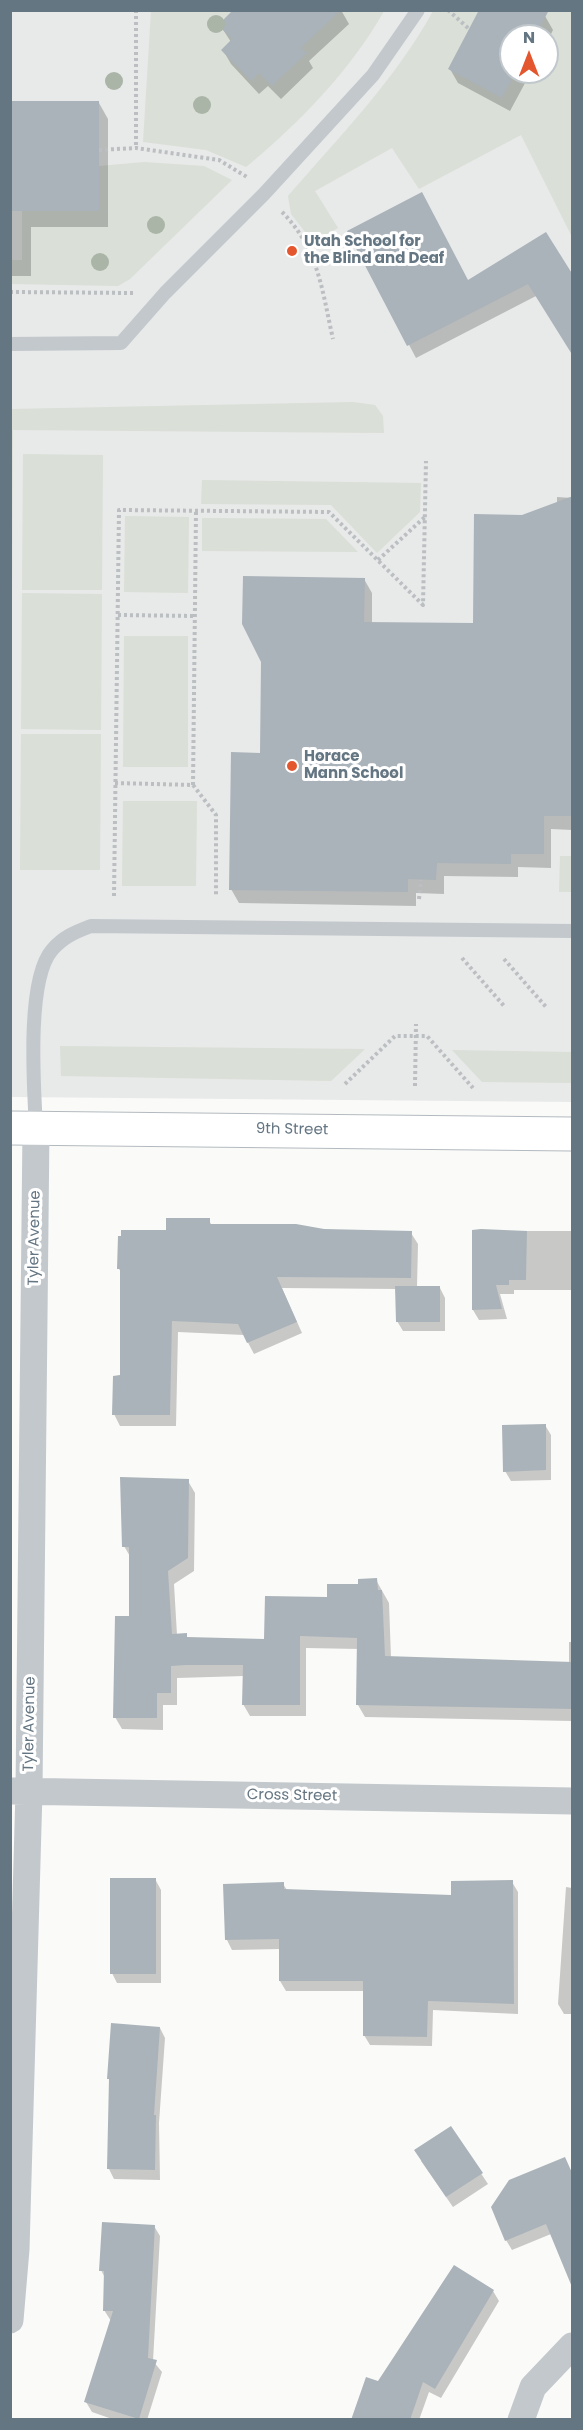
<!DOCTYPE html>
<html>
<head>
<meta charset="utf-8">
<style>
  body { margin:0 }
  #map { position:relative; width:583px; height:2430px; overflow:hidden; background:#fafaf8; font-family:Poppins,sans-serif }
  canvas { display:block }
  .frame { position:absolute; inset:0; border:12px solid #657683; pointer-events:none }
  .north { position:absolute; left:499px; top:24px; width:60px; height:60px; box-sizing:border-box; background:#fff; border:2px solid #c1c8cd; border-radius:50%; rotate:0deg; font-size:16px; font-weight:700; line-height:24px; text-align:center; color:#657683 }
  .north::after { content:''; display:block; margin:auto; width:21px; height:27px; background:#e4572e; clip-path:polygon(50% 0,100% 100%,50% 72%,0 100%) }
</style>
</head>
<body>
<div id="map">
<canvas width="583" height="2430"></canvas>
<div class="frame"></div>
<div class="north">N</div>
</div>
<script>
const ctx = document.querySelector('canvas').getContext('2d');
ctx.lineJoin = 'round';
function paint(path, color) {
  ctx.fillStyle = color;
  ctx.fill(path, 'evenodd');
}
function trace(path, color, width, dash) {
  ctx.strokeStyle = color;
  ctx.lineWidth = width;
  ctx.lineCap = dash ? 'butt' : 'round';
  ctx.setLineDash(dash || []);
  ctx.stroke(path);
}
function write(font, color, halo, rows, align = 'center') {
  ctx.font = font + ' Poppins,sans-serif';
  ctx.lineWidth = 6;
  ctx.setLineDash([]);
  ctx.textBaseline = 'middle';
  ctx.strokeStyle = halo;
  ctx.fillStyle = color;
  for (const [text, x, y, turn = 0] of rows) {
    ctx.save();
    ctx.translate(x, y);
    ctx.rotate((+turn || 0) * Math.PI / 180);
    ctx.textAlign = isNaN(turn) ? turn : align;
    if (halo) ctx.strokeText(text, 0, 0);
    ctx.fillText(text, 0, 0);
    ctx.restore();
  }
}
paint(new Path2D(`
  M11,11H572V1102L11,1097ZM511,36H547V72H511Z`), '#e8e9e9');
paint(new Path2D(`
  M151,11H384C350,71 299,123 246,167L206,150L143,142Z
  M433,11H572V237L521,135L419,189L392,148L315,191L338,228L313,242L291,214L288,196C339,137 396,79 433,11ZM511,36H547V72H511Z
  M144,162L204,166L232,180L130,279L118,286L11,284V260H22V211H99V166Z
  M353,402L375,405L383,416L384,433L13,430L11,784V409Z
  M23,454L103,455L102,590H22Z
  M202,480L421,483L420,512L377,553L331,505L201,504Z
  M125,516L189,517L188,593L124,592Z
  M202,518L326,519L358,552L202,551Z
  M22,593L102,594L101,730L21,729Z
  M124,636H188V767H123Z
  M21,734H101L100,870H20Z
  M123,801H197L196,886H122Z
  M560,856H572V892H559Z
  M60,1046L365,1049L331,1081L61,1076Z
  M452,1050L572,1052V1083L482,1082Z`), '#dadfd7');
paint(new Path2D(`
  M235,10H341L349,24L309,61L313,68L281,99L268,86L259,94L231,64L223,50L231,42L220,25Z
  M545,16L553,30L547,42V36H511V72H531L510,111L458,83L450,69Z
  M10,102L99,103L108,119V227H31V276H10Z
  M349,231L468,282L545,234L536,296L416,358Z
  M557,497L572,498V830L551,829V868L518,867V877L444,876V894L416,893V906L239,903L231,889L261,754L364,579L372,593V623L474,624L522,516L557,503Z
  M209,1220L212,1226L411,1233L418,1244L417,1287L440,1288L445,1298V1331H403L397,1321V1289L282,1288L302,1333L254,1354L244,1335L178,1332L176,1426H120L114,1414L121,1377L122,1274L119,1269L167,1231Z
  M473,1231H572V1290H514V1294H500L507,1319L479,1320L473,1310Z
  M545,1425L551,1435V1480L511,1481L505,1471Z
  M188,1481L195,1493L194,1571L174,1584L177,1635H186L188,1639L265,1640L329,1598L376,1580L389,1603L391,1658L569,1663V1642H572V1721L365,1717L358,1705L359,1649L306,1648V1716H250L243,1704L244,1676L177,1678V1705H163V1730L122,1729L115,1717L131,1618V1558L124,1546Z
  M155,1879L161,1890V1983H117L112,1973Z
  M512,1882L518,1892V2014L433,2010L432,2046L370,2045L364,2035L365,1991H286L280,1981V1949L232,1950L227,1940L225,1885L283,1884L287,1890L453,1897Z
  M566,1887L572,1888V2014H564L558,2004Z
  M160,2028L165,2038L159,2123L160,2180L114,2179L109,2169L111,2083L108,2078Z
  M451,2128L488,2184L453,2207L421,2161Z
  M572,2174V2245L560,2250L551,2234L512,2250L506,2240Z
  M154,2226L160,2236L153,2361L162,2372L147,2420H115L92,2412L86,2402L111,2321L104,2310L105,2278L101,2270Z
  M493,2291L499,2301L441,2398L429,2392L419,2420H352L379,2383Z`), '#0003');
paint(new Path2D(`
  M233,10H341L301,48L307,53L272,86L259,73L251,81L221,50L232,39L218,25Z
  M479,10H549L535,36H511V72H516L502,98L448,69Z
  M10,101H99V211H10Z
  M422,192L468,280L546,232L573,275V356L528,284L407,346L347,231Z
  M573,496V816H544V854H511V864L437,863L436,880L408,879V892L229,890L231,752L260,753L261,662L242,624L243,576L365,578L364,622L473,623L474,514L522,515Z
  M166,1218H210V1224H296L324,1229L412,1231L411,1278L277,1277L297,1322L247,1343L238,1324L172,1321L170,1415H112L113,1376L120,1375V1269H117L118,1236H121V1230H166Z
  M481,1229L527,1231L526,1280H509V1285H496L502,1309L472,1310V1230Z
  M395,1286H440V1322H396Z
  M546,1424V1470L503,1472L502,1425Z
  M120,1477L189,1479L188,1558L168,1571L172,1634L187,1633V1637L264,1639L265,1596L327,1597V1584H358V1579L377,1578L378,1590H382L385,1656L573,1662V1709L356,1705L357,1638L300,1636V1705H242L243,1665H186L171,1666V1693H157V1718H113L115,1616H129V1547H122Z
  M110,1878H156V1974H110Z
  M513,1880L514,2004L428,2001L427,2037L363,2036V1981H279V1939L225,1940L223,1884L284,1882V1889L451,1895V1881Z
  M111,2023L160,2027L154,2115H156L155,2170L107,2169L109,2079H107Z
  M451,2126L483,2173L446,2197L414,2150Z
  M565,2157L573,2175L572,2287L546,2224L505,2241L491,2207L509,2180Z
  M102,2222L155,2225L148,2358L157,2360L139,2419L84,2402L113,2311H103L104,2271H99Z
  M454,2265L494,2290L435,2389L423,2382L410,2420H351L366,2377L378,2381Z`), '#aab3b9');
const secondary = new Path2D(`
  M10,1128L572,1134`);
trace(secondary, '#b3babf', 35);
trace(new Path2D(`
  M136,10V148
  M448,10L469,29
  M99,150L136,148L219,160L247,177
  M282,212C319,249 322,291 333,339
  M10,292L133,293
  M378,560L426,516
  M118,615L195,616
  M115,783L193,785L196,511
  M193,785L216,815V897
  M114,896L119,510L329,512L423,605L426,461
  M419,899L421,880
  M462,958L505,1007
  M504,959L547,1008
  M345,1084L395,1036H427L473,1088
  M415,1086L416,1024`), '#bbbfc2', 4, [3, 3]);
trace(new Path2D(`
  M10,344L121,343L165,293L264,194L373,75L418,10
  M36,1128C34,1088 26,980 52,950C63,937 75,932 91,926L572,931`), '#c3c8cc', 14);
trace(new Path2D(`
  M12,1791L572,1801
  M10,2320L16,2249L29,1791L36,1128
  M521,2420L533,2387L572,2346`), '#c3c8cc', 27);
trace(secondary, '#fff', 33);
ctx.fillStyle = '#aab4a7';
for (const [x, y] of [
  [216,24],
  [114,81],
  [202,105],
  [156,225],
  [100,262]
]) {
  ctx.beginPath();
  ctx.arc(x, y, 9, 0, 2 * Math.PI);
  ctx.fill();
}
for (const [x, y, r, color] of [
  [292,251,6,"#e4572e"],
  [292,766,6,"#e4572e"]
]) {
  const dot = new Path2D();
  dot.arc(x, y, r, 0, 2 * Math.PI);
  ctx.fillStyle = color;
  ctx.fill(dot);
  trace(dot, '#fff', 2);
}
write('bold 15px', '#657683', '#fff', [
  ["Utah School for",304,242],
  ["the Blind and Deaf",304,259],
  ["Horace",304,757],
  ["Mann School",304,774]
], 'left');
write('15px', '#657683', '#fff', [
  ["9th Street",292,1130,1],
  ["Tyler Avenue",35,1238,-89],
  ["Tyler Avenue",30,1724,-89],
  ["Cross Street",292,1796,1]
]);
</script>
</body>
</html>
